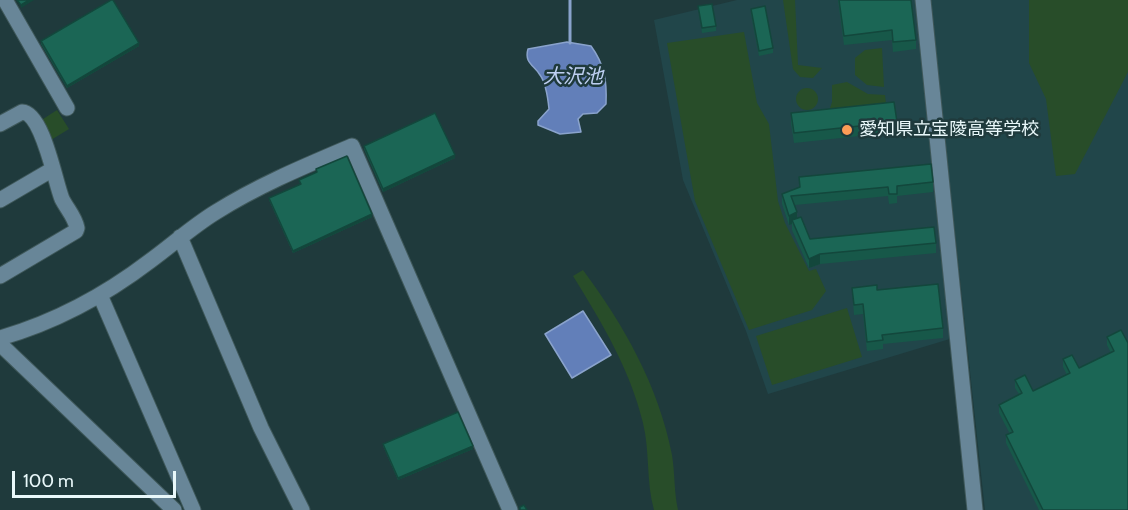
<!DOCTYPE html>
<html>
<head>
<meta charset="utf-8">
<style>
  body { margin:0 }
  #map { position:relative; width:1128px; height:510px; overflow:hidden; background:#1f3a3c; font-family:Cabin,sans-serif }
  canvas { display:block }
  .scale { position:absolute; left:12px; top:471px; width:164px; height:27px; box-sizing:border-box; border:3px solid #e9f8fa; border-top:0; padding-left:8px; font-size:18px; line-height:21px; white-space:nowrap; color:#e9f8fa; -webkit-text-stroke:4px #1f3a3c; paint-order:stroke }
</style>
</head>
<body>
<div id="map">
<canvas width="1128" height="510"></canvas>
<div class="scale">100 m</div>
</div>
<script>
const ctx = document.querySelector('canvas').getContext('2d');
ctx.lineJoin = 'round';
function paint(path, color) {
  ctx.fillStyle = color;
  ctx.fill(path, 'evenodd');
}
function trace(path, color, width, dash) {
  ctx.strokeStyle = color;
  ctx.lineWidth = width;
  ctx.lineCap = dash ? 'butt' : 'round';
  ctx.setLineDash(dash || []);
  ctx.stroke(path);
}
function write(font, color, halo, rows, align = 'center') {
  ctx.font = font + ' Cabin,"Noto Sans JP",sans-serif';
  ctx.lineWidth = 5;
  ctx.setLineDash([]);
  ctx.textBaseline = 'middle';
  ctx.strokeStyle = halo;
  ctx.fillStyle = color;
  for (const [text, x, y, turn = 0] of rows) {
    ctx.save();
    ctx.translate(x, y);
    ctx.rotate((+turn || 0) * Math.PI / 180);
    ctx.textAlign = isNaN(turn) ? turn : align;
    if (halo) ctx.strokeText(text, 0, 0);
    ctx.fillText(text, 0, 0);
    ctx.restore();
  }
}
paint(new Path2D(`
  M737,0H917L953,338L768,394L746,331L683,180L654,20Z
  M930,0H1128V510H985Z`), '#21464a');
paint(new Path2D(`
  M783,0H795L798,65L822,68L813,78L800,77L793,69Z
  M1029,0H1128V72L1075,174L1056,176L1046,99L1029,63Z
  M744,32L757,103L769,124L778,201L785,223L809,271L816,269L826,291L812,310L749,330L695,201L667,43Z
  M882,48L884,87L867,85L855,75V58L865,50Z
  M847,82L868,94L885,95L887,112L828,114L832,102V85Z
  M796 99a11 11 0 1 1 22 0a11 11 0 1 1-22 0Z
  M57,110L69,129L51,140L40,121Z
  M583,270C624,325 659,387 672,455C675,474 674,492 678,510H654C646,482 650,451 643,423C630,369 602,323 573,276Z
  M847,308L862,357L772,385L756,336Z`), '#284d29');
const water = new Path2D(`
  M567,42L591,46C605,65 607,82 606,104L597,113L583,114L578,119L581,132L560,134L538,125V121L549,109C548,99 546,83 540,75C534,65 524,63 528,49Z
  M583,311L611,355L572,378L545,334Z`);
paint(water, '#627fb9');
trace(water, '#8aa3cc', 1.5);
trace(new Path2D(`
  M570,43V0`), '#8aa3cc', 3);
const minor = new Path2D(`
  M5,0L67,108
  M923,0L975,510
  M0,124L22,112C43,113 55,182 62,199C67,209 75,217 77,228L76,231L0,276
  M0,200L53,169
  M180,237L261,428L302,510
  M100,295L193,510
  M0,338C56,322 104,296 150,261C172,245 193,226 216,212C259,185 305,166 352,146L510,510
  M0,344L174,510`);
trace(minor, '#3f585a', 17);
trace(minor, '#688698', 15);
paint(new Path2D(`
  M838,0H911L916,40V49L893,52L892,40L844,45Z
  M698,6L716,26V31L702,33Z
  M751,9L773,48V53L759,56L751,14Z
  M41,41L139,46L67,88L41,44Z
  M791,113L897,122V132L794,143L791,123Z
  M364,146L455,158L383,192L364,149Z
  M316,169L372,217L293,253L269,200V198L300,184L299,180L316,172Z
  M799,177L933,182V192L897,196V203L889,204L888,196L795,205L797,219L810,239L936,243V253L820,264L809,268L792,230V224L789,225L782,204V194L799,187Z
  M852,288L877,290L943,328V338L883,344V349L867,351L863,314L854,315Z
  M1121,330L1128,510H1039L1006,443V435L1010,434L999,413V405L1019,394L1015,388V380L1033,391L1067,375L1063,367V359L1079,368L1111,353L1107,345V337Z
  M383,444L473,449L398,480L383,446Z`), '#175849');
paint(new Path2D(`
  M29,0H34L21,8V5Z
  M139,43V46L67,88V86Z
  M455,155V158L383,192V189Z
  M797,212V222L792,220V224L789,225V216Z
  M372,214V217L293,253V251Z
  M820,254V264L809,268V259Z
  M473,446V449L398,480V478Z`), '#13473c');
const building = new Path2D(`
  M17,0H29L21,5Z
  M111,0H113L139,43L67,86L41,41Z
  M839,0H911L916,40L893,42L892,30L844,36Z
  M712,4L716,26L702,28L698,6Z
  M765,6L773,48L759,51L751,9Z
  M894,102L897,122L794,133L791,113Z
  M435,113L455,155L383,189L364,146Z
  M347,156L372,214L293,251L269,198L301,184L299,180L317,172L316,169Z
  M931,164L933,182L897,186V194H889L888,187L791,196L797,212L789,216L782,194L800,187L799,177Z
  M801,217L810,239L934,227L936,243L820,254L809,259L792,220Z
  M938,284L943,328L882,335L883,340L867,342L863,304L854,305L852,288L877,285V290Z
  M1121,330L1128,343V510H1043L1006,435L1013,432L999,405L1022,393L1015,380L1025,375L1033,391L1070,373L1063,359L1072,355L1079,368L1114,351L1107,337Z
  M458,412L473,446L398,478L383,444Z
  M524,505L527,510H520V507Z`);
paint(building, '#1b6655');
trace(building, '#13473c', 1.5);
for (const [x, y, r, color] of [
  [847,130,6,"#fd9c56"]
]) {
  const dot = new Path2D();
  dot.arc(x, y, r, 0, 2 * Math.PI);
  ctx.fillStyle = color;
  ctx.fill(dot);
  trace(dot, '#1f3a3c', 2);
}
write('18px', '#e9f8fa', '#1f3a3c', [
  ["愛知県立宝陵高等学校",859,130]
], 'left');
write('italic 20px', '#becff1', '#1f3a3c', [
  ["大沢池",573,77]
]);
</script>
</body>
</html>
